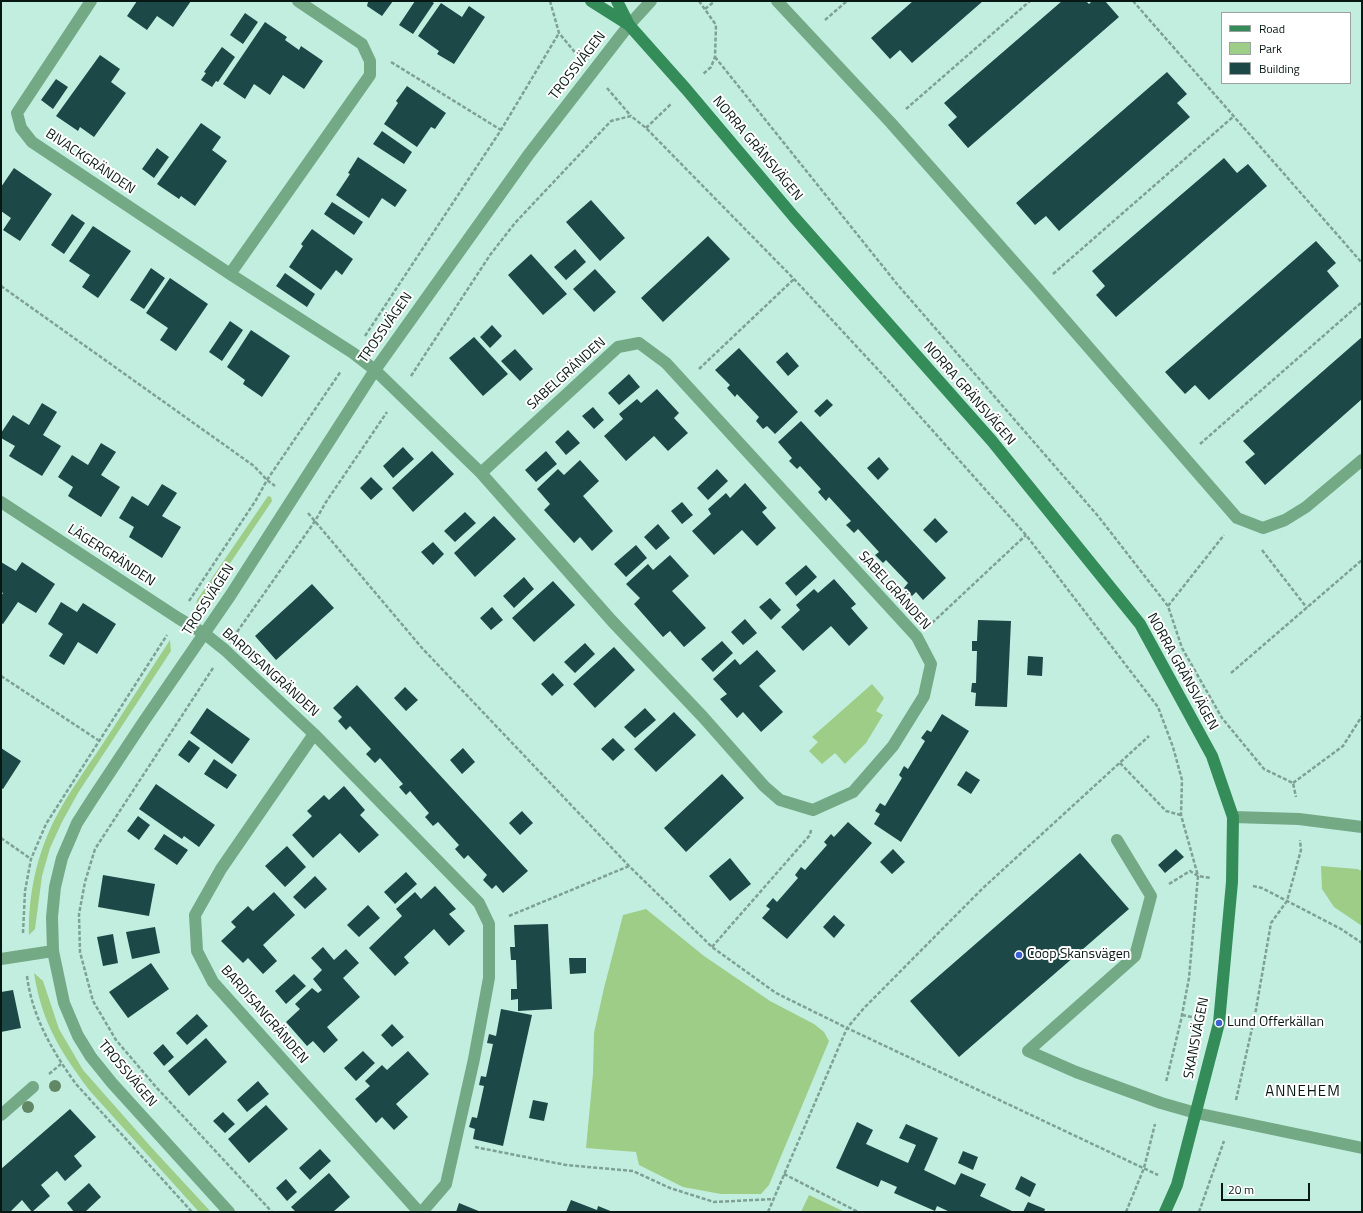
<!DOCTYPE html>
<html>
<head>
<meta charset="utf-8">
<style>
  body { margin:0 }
  #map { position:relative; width:1363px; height:1213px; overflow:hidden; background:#c2eee0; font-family:"Titillium Web",sans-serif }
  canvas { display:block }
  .frame { position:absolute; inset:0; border:2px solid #071713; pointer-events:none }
  .legend { position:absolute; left:1221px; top:12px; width:130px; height:72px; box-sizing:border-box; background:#fff; border:1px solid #9ca2a1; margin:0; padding:5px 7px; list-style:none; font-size:12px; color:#071713 }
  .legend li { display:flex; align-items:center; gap:8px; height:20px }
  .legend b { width:20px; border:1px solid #9ca2a1 }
  .scale { position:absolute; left:1221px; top:1183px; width:89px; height:18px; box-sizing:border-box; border:2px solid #071713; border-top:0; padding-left:5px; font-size:12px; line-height:14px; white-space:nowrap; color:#071713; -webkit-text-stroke:3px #fff; paint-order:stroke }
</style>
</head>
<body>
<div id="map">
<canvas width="1363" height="1213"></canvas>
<div class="frame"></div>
<ul class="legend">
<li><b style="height:5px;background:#348c59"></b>Road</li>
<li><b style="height:11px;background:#9dcd87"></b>Park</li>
<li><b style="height:11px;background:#1c4847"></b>Building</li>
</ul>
<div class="scale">20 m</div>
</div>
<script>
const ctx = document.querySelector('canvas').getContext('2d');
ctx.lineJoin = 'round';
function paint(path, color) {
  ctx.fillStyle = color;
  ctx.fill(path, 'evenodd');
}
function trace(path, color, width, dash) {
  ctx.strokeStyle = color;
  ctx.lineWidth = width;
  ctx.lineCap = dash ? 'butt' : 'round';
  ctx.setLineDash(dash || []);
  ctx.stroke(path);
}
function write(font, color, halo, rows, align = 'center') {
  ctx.font = font + ' "Titillium Web",sans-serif';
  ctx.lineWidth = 4;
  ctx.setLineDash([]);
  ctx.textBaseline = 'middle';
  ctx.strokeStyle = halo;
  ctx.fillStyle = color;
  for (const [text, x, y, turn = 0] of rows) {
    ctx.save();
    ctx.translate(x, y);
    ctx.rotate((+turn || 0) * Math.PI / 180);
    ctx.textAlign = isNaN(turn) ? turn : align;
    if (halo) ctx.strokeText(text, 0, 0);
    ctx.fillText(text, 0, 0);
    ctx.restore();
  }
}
paint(new Path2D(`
  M268,496L271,497L272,501L204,602L196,605L197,600Z
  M170,640L171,651L78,793L62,822L50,848L42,876L35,929L29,935C28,895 37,853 56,817C69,792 86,769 102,745C125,710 147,675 170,640Z
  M872,684L884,698L876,711L883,715L866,743L845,764L835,753L822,764L809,751L818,742L812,737Z
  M1321,866L1357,869L1362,871V926L1334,907L1322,889Z
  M646,909L704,956L770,1001L814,1024L824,1032L829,1041L769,1185L761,1194H721L683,1187L639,1165L636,1152L586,1148L593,1074L594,1033L604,988L623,915Z
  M34,973L43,981L59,1029L83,1070L151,1147L211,1212H199L90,1091C60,1051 42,1023 34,973Z
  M809,1195L845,1212H801Z`), '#9dcd87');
paint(new Path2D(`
  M137,1H191L173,27L157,16L147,30L127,16Z
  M366,1H393L382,16L367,6L368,2Z
  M415,1H431L434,3L413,34L399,25Z
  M913,1H983L912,63L900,50L890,59L871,38Z
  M1062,1H1086L1089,4L1092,1H1105L1119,17L968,148L948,125L957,117L944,103Z
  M441,3L462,17L469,6L485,17L454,64L437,54L439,51L418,36Z
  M245,13L258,22L243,44L230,35Z
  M265,22L287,37L285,40L299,50L301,46L323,61L304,89L283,75L270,95L254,84L245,99L223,84Z
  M222,47L235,57L218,82L216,81L212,87L201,80L206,73L204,72Z
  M100,55L120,69L111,82L126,93L94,137L80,127L78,131L56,116Z
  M1167,72L1187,94L1177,103L1190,117L1059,231L1046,216L1035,225L1016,203Z
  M56,79L68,87L53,109L41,100Z
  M407,86L446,113L435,129L431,127L417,147L384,124L398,103L396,101Z
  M201,123L221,137L212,150L227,161L195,206L181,196L179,199L157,184Z
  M382,131L412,152L404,164L373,144Z
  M157,148L169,157L154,178L142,169Z
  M358,157L407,190L395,207L382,198L369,218L336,195L350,174L348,173Z
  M1224,158L1237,173L1248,164L1267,186L1116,317L1096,295L1105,286L1092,271Z
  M14,168L52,194L20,241L3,230L11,218L1,211V187Z
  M591,200L625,238L600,261L566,222Z
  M332,202L363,222L354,235L324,214Z
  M72,214L85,223L64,254L51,245Z
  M93,226L131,251L98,298L82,287L90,275L69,261Z
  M312,229L353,259L342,275L336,270L321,290L289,267L303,246L301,244Z
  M708,236L730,259L663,322L641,298Z
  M1316,241L1336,263L1327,271L1339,286L1209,400L1195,385L1185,394L1165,372Z
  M575,249L586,262L566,280L554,267Z
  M531,254L567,294L543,315L508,275Z
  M151,268L165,278L144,309L130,300Z
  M595,269L616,292L594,312L573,289Z
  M285,273L315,294L307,307L276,286Z
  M170,278L208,304L176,351L160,340L168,328L146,313Z
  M230,321L243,330L222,361L209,352Z
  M492,325L502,336L490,348L480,337Z
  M251,330L290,356L262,397L243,384L245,380L227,367Z
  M474,337L508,374L483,396L449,358Z
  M1362,337V399L1265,485L1245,462L1255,454L1243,441Z
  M739,348L798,412L775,434L767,426L763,429L756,421L759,417L737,394L735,397L727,388L730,385L715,370Z
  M515,349L533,369L520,381L501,361Z
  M787,352L799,366L788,376L776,362Z
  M629,374L640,387L619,405L608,393Z
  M657,389L679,413L674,418L688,433L668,451L654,436L626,461L604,436L623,419L619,414L637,399L641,403Z
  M827,399L833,405L820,417L814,411Z
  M42,403L57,412L43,435L61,446L42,476L9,456L15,446L1,438V433L13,415L29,425Z
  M593,407L604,420L594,429L582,416Z
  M801,421L946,578L923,600L916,592L912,596L904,588L908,583L886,560L883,563L875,555L879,552L858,529L854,533L846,525L851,521L829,497L826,501L818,492L821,489L800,466L797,469L789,461L792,458L778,442Z
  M568,430L580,443L566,455L555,442Z
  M101,443L116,452L101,475L120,487L101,517L68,496L73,487L58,477L72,455L88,465Z
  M403,447L414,459L393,478L383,466Z
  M432,451L454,474L413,512L392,488Z
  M546,451L557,464L536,482L525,470Z
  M879,457L889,469L878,480L867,468Z
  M580,460L599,481L583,496L613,531L592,551L580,537L574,543L544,510L550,504L537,489L558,469L564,475Z
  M717,469L728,481L708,500L697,488Z
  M371,477L383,489L371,500L360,488Z
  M745,483L767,508L762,512L776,528L757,546L742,530L714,555L692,531L711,514L708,509L726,493L730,498Z
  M162,484L177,493L162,516L181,527L162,558L129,537L134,527L119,518L132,496L148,506Z
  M682,502L693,515L682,524L671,511Z
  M465,512L476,523L455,542L444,531Z
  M494,516L516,539L475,577L454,553Z
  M935,518L948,532L936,543L923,530Z
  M658,524L670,538L656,550L644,537Z
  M433,542L444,554L433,565L421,552Z
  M636,545L647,558L626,577L614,564Z
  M670,555L689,576L672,591L706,628L684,647L670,631L663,637L634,604L640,598L626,584L648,564L653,570Z
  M1,562L16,571L22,562L55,584L36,613L18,602L3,624L1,623V596L3,593L1,592Z
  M806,565L817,577L796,596L785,583Z
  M524,577L534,589L514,608L503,596Z
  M834,579L856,604L851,608L868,628L849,646L831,626L803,651L781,627L800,610L796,605L814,589L818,593Z
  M553,581L575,605L534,642L512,618Z
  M312,584L334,608L276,660L255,636Z
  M770,598L781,610L771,620L759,607Z
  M61,602L77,612L83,603L116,624L97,654L78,642L64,665L49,656L63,634L48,624Z
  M492,607L503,620L491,630L480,618Z
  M745,619L757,633L743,645L731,632Z
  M978,620L1011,621L1007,707L975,706L976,693L971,692L972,683H976L977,651H972V641H977Z
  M722,641L733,653L713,672L701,659Z
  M585,643L595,654L575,673L564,662Z
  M614,647L635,670L595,708L573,684Z
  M757,650L776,671L759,686L783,712L761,732L743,712L737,718L720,699L727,694L713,679L735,659L740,665Z
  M1028,656L1043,657L1042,676L1027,675Z
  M553,673L564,685L552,696L541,684Z
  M357,685L528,871L503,893L496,885L492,889L483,880L487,875L468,855L464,859L455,849L459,845L438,822L433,826L425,817L429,813L410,791L406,795L399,787L403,784L380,758L375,763L366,754L371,749L350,726L346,730L338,721L342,717L333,708Z
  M405,687L418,700L406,711L394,698Z
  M207,708L250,739L232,764L190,733Z
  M645,708L656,720L635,738L624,727Z
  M674,712L696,735L656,772L634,749Z
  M942,714L969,731L901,842L874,824L880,814L875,811L880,803L885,806L902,778L899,775L904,766L908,769L925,741L921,738L927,730L931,732Z
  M613,738L625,750L613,761L601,749Z
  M189,740L200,748L189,763L178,755Z
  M1,748L21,761L3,789L1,788Z
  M463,748L475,762L462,774L450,760Z
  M214,759L237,775L227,789L204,774Z
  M966,771L980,780L971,794L957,785Z
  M722,774L744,798L686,852L664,828Z
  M156,784L215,825L199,847L184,836L182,839L139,809Z
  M344,786L365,810L360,815L379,835L359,853L340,833L313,858L292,835L312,816L307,811L324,795L329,800Z
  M522,811L533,823L520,835L509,823Z
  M138,816L150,825L139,840L127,831Z
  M848,822L872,843L787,939L762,918L770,909L766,906L773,898L777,902L798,878L795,875L801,867L805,870L827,845L824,842L831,834L834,837Z
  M164,834L188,850L177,865L154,849Z
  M287,846L306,867L285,887L265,866Z
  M893,849L905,862L892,874L880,862Z
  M1176,849L1184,857L1165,873L1158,865Z
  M1080,853L1129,909L959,1057L910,1001Z
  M730,858L751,884L730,901L709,876Z
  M406,872L417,884L395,904L384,892Z
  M103,875L155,884L149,916L98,907Z
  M315,876L327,889L305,909L293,897Z
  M435,886L456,909L449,914L465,931L449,946L434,929L404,957L409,963L395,976L369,948L402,916L396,909L415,892L421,899Z
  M274,892L295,915L263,945L277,961L263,974L248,958L243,963L221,941L236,927L231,922L248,906L253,911Z
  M368,905L380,918L359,937L347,925Z
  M834,915L845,925L834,938L823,927Z
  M548,924L552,1009L518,1011V999L511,1000V989H517L516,960H511L510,947H515L514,925Z
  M155,927L160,953L132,959L126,932Z
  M113,934L118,963L103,966L97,937Z
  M323,947L334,960L346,949L359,963L343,978L360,997L327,1027L338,1040L324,1053L313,1041L307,1046L286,1022L300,1009L295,1004L312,988L318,993L322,990L313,979L322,970L311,958Z
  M569,958H586V973L570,974Z
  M151,963L169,989L128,1018L109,992Z
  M294,974L306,986L286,1004L275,991Z
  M13,990L21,1028L1,1032V992Z
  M501,1009L532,1015L503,1146L473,1139L475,1129L469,1127L472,1117L477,1118L484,1086L479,1085L481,1076L486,1077L493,1044L487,1043L489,1034L496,1036Z
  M197,1014L208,1026L187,1045L176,1033Z
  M392,1024L404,1037L392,1047L381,1035Z
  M206,1038L227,1062L189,1096L168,1071Z
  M163,1044L174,1057L164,1066L153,1053Z
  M363,1051L375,1063L356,1081L344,1068Z
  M408,1051L429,1074L396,1104L408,1117L394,1130L382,1117L376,1123L355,1099L370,1086L365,1081L382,1065L387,1070Z
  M258,1081L269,1094L247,1112L237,1100Z
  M533,1100L548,1103L544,1121L529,1118Z
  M266,1105L288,1129L249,1163L228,1139Z
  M70,1109L96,1137L74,1156L82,1166L65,1181L57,1171L41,1185L50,1196L32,1212L22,1200L10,1212H1V1169Z
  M223,1112L235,1124L225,1133L213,1121Z
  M857,1122L873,1130L866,1144L908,1163L916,1145L899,1138L906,1124L938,1138L924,1170L955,1185L961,1173L986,1184L980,1196L1014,1212H950L937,1206L935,1211L894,1193L897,1187L881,1180L878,1187L836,1168Z
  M320,1149L331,1161L310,1180L299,1168Z
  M963,1151L978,1157L973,1170L958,1163Z
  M329,1173L350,1197L333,1212H296L291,1207Z
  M1021,1176L1036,1184L1030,1197L1015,1189Z
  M286,1179L297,1192L287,1201L276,1188Z
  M89,1183L101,1197L85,1212H74L67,1203Z
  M571,1200L597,1210L598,1206L613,1212H566Z
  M1028,1202L1045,1209L1044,1212H1023Z
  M459,1203L481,1212H456Z`), '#1c4847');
trace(new Path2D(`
  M550,1L559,33L578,56
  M699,1L716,25L715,57L711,67L703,74
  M1133,1L1362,263
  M705,9L715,1
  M825,20L847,1
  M715,57L897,284L1098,516L1168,606L1182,648L1222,718L1264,769L1293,783L1296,797
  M391,62L501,130
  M607,88L631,116
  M906,109L1030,1
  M646,128L671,104
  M1053,274L1234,116
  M1,286L254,466L267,480L275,486
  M365,336L501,130L559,33
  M699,369L794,279
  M411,376L490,255L515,223L611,121L631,116L646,128L794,279L883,375L1026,535L1158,707L1173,747L1182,780L1181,815L1198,876L1189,978L1181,1020L1166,1082
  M1200,444L1362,302
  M308,513L422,648L629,866L712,947L776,993L847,1028L1158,1175
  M1262,550L1307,608
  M189,601L256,500L267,480L341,371
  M1168,606L1224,535
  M932,623L1026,535
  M237,632L315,521L326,502L387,412
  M213,668L95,849L85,882L79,914L80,952L93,1001L116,1040L156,1087L272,1212
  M1231,673L1362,560
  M1,676L98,740
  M1120,763L1166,811L1181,815
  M1293,783L1343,746L1362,716
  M1,838L31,859
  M1169,884L1190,871L1198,876L1211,878
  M1253,886L1262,888L1341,929L1362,943
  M509,916L629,866
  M23,933L25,891L31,859L46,824L167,635
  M712,947L810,835L811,830
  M27,976C32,1016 52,1051 76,1084L192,1212
  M1182,1015L1197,1018
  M49,1074L61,1064
  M1236,1100L1255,1015L1271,923L1287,901L1301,850L1300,840
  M475,1147L566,1165L633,1171L670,1188L714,1202L774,1199
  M784,1174L858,1212
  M768,1212L847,1028L864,1008L983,888L1149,736
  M1126,1212L1144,1168L1155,1124
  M1199,1212L1224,1141`), '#7ea095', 2.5, [4, 2]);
trace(new Path2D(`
  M777,1L891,123L1037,288L1237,518L1263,528L1285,520L1306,507L1362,460
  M1117,840L1151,896L1135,956L1028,1051L1076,1072L1161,1103L1196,1113L1362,1148`), '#74a986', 12);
trace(new Path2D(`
  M91,1L17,113L21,128L32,142L230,274L353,353L375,370L481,473L612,621L703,717L764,786L780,800L813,810L853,792L893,746L924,696L931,664L917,637L666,363L639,343L618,347L481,473
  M230,274L370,75V61L362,44L298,1
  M1,502L178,618L205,634L225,650L314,734L479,903L489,924V978L474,1059L446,1184L422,1212
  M314,734L221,869L195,915L197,951L213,982L419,1212
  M1233,817L1299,819L1362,827
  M1,959L53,951
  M1,1115L33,1087
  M229,1212L112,1083L91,1057L78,1036L64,1003L53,951L52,917L55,887L62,858L77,823L93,798L144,721L230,596L375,370L529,154L629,25L651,1`), '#74a986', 12);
trace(new Path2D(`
  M591,1L629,25
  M617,1L629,25L686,89L794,217L992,441L1140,624L1212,756L1233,817L1232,882L1219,1023L1177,1185L1165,1212`), '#348c59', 12);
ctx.fillStyle = '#628765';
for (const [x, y] of [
  [55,1086],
  [28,1107]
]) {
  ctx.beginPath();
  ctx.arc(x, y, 6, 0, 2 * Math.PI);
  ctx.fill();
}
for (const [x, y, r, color] of [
  [1019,955,4,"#3c60d2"],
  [1219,1023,4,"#3c60d2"]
]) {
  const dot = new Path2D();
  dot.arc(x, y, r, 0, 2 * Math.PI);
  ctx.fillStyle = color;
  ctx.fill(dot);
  trace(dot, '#fff', 1.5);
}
write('14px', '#071713', '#fff', [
  ["TROSSVÄGEN",578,66,-52],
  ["NORRA GRÄNSVÄGEN",757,149,50],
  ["BIVACKGRÄNDEN",90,162,34],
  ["TROSSVÄGEN",386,328,-55],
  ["SABELGRÄNDEN",567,374,-42],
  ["NORRA GRÄNSVÄGEN",969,394,49],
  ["LÄGERGRÄNDEN",111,556,33],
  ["SABELGRÄNDEN",894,591,48],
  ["TROSSVÄGEN",209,600,-57],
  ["NORRA GRÄNSVÄGEN",1182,672,61],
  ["BARDISANGRÄNDEN",270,673,42],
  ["BARDISANGRÄNDEN",264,1015,49],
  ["SKANSVÄGEN",1197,1038,-79],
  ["TROSSVÄGEN",127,1074,50]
]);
write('14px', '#071713', '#fff', [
  ["Coop Skansvägen",1027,955],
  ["Lund Offerkällan",1227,1023]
], 'left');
ctx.letterSpacing = '1px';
write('15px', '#071713', '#fff', [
  ["ANNEHEM",1303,1092]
]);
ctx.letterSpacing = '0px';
</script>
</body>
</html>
